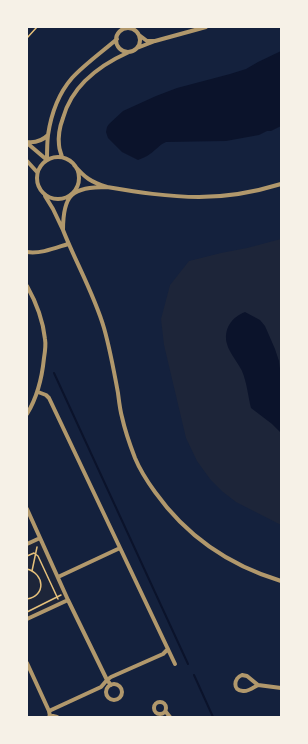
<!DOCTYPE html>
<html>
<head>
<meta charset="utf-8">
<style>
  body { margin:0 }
  #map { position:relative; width:308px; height:744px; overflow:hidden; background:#14213d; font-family:"Roboto Serif",serif }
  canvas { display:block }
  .frame { position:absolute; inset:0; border:28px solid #f6f1e7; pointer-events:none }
</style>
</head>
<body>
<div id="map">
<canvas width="308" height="744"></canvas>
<div class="frame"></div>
</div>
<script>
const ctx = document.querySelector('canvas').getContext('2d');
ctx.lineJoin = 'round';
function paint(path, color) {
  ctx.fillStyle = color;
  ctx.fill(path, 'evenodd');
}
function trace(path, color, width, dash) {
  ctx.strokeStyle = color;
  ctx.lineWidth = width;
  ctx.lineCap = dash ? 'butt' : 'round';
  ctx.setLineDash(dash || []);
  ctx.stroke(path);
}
paint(new Path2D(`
  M281,239V525L236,502L223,492L210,479L197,461L186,438L164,345L161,319L170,285L189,261L221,253L247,248Z
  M40,538L68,600L27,619V544Z`), '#1d2539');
paint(new Path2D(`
  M281,51V126L271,131H267L259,135L226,141L166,142C159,145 156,150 150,154C146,157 142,158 138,160L122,152L108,138L106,132L107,127L109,124L123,111L156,96L177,88L230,74L246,69L258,62Z
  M245,312L260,320L265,326L275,349L279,361L281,377V433L272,424L251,408C248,396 247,383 242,371C238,363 229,352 227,344C223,329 232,317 245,312Z`), '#0b132b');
trace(new Path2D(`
  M54,373L188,664
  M194,675L213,717`), '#0b132b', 2);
trace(new Path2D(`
  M27,38L37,27
  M27,556L34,553L38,556L58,599
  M27,569C45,574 46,596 27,599
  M32,571L37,547
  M27,612L61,595`), '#e5c07b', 1.5);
trace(new Path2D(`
  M116 40a12 12 0 1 1 24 0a12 12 0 1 1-24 0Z
  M155,41L206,27
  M137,48L155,41H147L139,35
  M27,142C35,143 42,141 48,135
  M27,143L47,160C47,151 47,143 48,135C51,115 59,93 72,78C85,64 102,52 117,39
  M37 178a21 21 0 1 1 42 0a21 21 0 1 1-42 0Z
  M62,157C61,153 59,149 59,145C58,136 60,126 63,118C72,85 100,65 129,52
  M27,161L37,172
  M107,187C137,192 168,197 199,197C226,197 255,192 281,184
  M45,196L53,209L63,230C63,194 72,187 107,187C91,182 85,178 74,165
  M63,230C76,263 94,294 104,328C110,349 114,371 118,393C119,401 120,410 122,417C125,431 130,445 135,458C140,470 147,481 155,492C187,537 228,565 281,581
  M27,252C41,254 55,248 68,244
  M27,286C36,302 43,320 45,339C46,345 45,352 44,358C42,378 38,396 27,414
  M38,392L46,395L49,398L175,664
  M27,509L68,600L107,680L111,685
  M27,544L40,538
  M58,577L120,548
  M27,619L68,600
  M27,663L49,711L50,716
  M242,675L247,676L258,685C254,687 248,692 243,691C232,691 234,678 242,675Z
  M106 692a8 8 0 1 1 16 0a8 8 0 1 1-16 0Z
  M258,685L281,688
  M154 708a6 6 0 1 1 12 0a6 6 0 1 1-12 0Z
  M49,711L101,687L107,680L111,677L163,654L168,649
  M166,712L170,717
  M49,717L53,716L57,717`), '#b1986c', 4);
</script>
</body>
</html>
